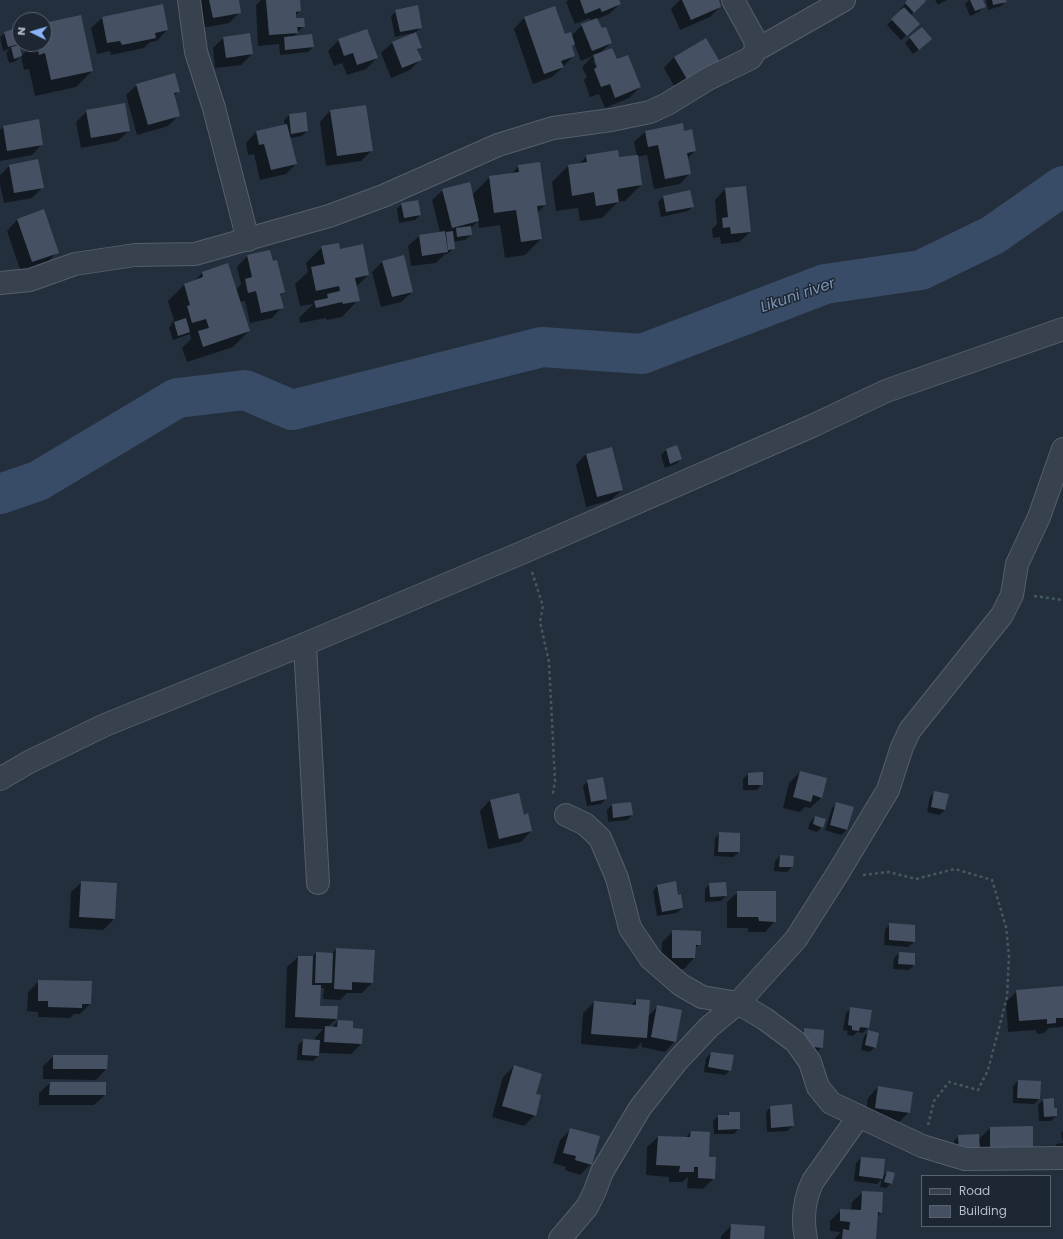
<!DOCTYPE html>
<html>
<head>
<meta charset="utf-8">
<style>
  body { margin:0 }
  #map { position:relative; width:1063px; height:1239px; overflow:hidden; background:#242f3e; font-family:Poppins,sans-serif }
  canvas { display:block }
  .legend { position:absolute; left:921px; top:1175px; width:130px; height:52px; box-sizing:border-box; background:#1d2633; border:1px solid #59626f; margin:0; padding:5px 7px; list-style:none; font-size:12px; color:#b4bcc9 }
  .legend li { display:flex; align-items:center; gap:8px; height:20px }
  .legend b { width:20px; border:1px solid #59626f }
  .north { position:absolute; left:12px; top:12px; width:40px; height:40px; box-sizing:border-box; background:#1d2633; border:1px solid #59626f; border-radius:50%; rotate:275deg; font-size:11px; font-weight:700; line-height:16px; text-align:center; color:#b4bcc9 }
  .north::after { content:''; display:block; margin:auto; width:14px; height:18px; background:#8ab4f8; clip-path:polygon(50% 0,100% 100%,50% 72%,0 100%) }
</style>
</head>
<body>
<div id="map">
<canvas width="1063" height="1239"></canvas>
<ul class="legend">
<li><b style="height:5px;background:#38414e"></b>Road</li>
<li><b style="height:11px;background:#455162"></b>Building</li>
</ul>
<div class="north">N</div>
</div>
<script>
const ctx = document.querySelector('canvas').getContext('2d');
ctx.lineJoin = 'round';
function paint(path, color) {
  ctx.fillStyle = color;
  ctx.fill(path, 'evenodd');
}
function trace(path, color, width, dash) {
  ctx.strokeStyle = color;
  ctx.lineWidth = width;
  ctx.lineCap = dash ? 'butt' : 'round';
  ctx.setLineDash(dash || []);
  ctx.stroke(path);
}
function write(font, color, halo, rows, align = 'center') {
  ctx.font = font + ' Poppins,sans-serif';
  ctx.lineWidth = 3;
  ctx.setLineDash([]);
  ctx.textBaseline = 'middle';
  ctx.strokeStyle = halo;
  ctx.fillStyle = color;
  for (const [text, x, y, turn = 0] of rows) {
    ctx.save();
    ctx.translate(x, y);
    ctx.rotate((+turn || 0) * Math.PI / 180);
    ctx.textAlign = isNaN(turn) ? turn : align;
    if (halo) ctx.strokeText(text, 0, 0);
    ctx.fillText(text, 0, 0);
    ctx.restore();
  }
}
paint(new Path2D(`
  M187,0H238L240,12L229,23L202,28L199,9L202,5L188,8Z
  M261,0H299L300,11L295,16V19L304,26L293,37L313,47L308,52L280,55L279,44L258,46L256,5Z
  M568,0H618L620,4L609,14L597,19L611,43L600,53L617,61L640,87L629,98L605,108L599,94L590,97L584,80L587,77L582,67L593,56L581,61L574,43L571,47L574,55L564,66L552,77L533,84L514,29L524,18L564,35L571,36L582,25L591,21L590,18L575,24L566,2ZM593,60H596L598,72Z
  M680,0H717L720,7L710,17L680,30L671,9Z
  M909,0H924L925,1L911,15L914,29L901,40L887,25L902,10L900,9Z
  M935,0H947L938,5Z
  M969,0H982L984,6L979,12L970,16L965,4Z
  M986,0H1005L1006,1L1001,6L988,10Z
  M162,5L167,30L157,41L150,42L144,48L111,55L110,51L97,54L91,28L102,18Z
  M396,11L421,27L416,32L421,47L417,51L420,60L410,70L391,78L381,53L392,43L412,34V33L395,37L391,16Z
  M44,24L92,71L76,87L35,96L29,69L24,70L21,56L16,61L9,63L6,53L10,49L3,51L0,37L5,33L18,43L14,48L18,46L21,56L25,52L23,44H44Z
  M922,28L925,44L913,54L905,43Z
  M223,38L252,54L241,65L215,68L213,48Z
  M339,40L377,58L366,69L347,75L342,63L334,66L328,51Z
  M674,57L718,62L677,91L664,68Z
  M137,85L179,91L174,96L179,115L168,126L137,135L126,95Z
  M87,111L129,130L118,141L81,148L76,122Z
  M330,111L372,150L361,161L326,166L320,122Z
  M289,115L307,131L302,136L290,138L296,164L286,174L260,180L254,154L248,155L246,143L256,132L285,125L284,120Z
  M682,124L684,132L695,151L687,159L690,173L680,184L654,189L647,155L637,157L641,185L625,201L618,202L602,218L580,221L578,208L556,211L552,182L568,166L578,165L587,156L618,158L637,156L634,142L645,132Z
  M3,127L42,144L32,155L0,161V130Z
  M9,166L43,187L32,198L4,203L0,184V175Z
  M519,166L545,205L537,213L541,239L525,255L505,258L500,225L479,228L478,221L470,229L471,235L465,240L453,242L454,248L449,253L445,254L436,263L411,266L408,246L419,236L440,232L432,200L443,190L472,195L490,177L511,174Z
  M725,189L750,232L739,242L721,244L720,237L713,238L712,229L717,224L715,200Z
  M663,197L693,206L688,211L661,217L658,202Z
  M402,204L420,215L415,220L399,223L397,209Z
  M43,211L57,252L47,263L21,272L7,231L17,220Z
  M322,247L339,250L368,275L356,287L358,300L342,317L327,320L326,318L300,323L299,318L313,304L300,306L295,284L308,272L306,263Z
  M247,256L284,292L280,296L282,307L272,318L250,323L245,301L240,302L249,331L233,347L187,362L182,348L191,339L190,334L173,340L169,328L174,320L168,301L184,285L193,282L202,273L236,290L241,284L237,267Z
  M383,261L412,292L401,302L381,307L372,272Z
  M676,446L681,459L676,464L665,468L661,455L666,450Z
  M586,454L622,490L611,500L586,507L576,465Z
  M800,772L821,798L810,808L805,807L800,812L783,808L789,783Z
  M748,774L762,784L757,790H743V779Z
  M588,781L606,799L601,804L587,806L583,786Z
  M935,792L945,810L939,815L927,812L930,797Z
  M490,800L523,816L531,831L521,842L488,849L480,811Z
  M837,803L847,830L841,835L825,830L832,808Z
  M612,805L632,815L627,820L608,822L607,810Z
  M815,817L822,827L817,832L808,829L810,822Z
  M720,833L739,852L733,857L714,856L715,838Z
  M780,856L792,867L787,872L774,871L775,861Z
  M82,882L114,919L103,930L69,928L71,892Z
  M710,884L726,896L721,901L705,902V889Z
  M658,885L678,896L682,908L677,913L657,916L653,891Z
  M738,892L775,921L765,932H748V928H727V902Z
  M890,924L914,942L908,947L884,945L885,930Z
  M673,931L700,944L694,949V958L684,969H661L662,942Z
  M336,949L372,983L362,993H347L340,1000L323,999L324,988H319L318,1007L336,1019L328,1027H332L338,1021L352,1029L361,1044L351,1054L318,1053V1056L313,1061L297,1060L298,1045L304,1040L314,1041L315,1038L323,1029L285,1028L287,967L298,957H312L316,953L332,954Z
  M899,953L914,965L909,970L893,969L894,958Z
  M39,981L90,1004L80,1014H74L70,1018L38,1017V1012L27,1011L28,992Z
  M1063,987V1026L1062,1027L1049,1028L1044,1033L1037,1034L1036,1030L1008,1032L1006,1002L1017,991Z
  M636,1000L648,1016L657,1007L675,1041L665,1052L641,1047L642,1042L636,1049L581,1044L583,1013L594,1002L631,1005Z
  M851,1008L868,1028L863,1033L857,1032L853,1036L847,1035L848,1031L843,1030L846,1013Z
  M805,1029L822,1047L817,1052L798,1051L800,1034Z
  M869,1031L875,1047L870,1052L861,1050L864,1036Z
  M711,1053L730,1070L725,1075L704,1072L706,1058Z
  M54,1056H107L106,1069L96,1080L43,1079V1066Z
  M514,1066L535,1095V1115L524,1126L492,1117L503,1077Z
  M1018,1081L1039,1099L1034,1104L1013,1103V1086Z
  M50,1083H105V1095L94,1105H39V1093Z
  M878,1087L909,1112L898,1123L865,1118L868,1098Z
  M1043,1100L1053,1109L1056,1116L1051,1121H1039L1038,1105Z
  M771,1107L793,1126L787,1131L767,1132L766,1112Z
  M729,1113L739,1128L734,1134H714L713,1121L718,1116H726Z
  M990,1128L1022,1160L954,1156V1141L959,1136L979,1139Z
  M571,1129L591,1164L580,1175L565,1170L566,1167L553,1163L560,1140Z
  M1063,1131V1142L1061,1133Z
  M691,1132L708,1158L714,1178L703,1189L687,1188L688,1177L682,1182H669V1177L646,1175L647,1147L658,1137L685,1138Z
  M1063,1143V1155L1052,1149L1057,1144Z
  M861,1158L882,1177L887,1172L891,1183L886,1188L880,1187L882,1179L877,1184L854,1181L856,1163Z
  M863,1192L881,1212L877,1217L875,1239H834L839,1234L840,1232L830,1231V1221L841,1210L851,1211L852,1202Z
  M732,1225L763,1239H721V1236Z`), '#0007');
trace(new Path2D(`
  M0,494L38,481L177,398L245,390L292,410L542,347L642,354L825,284L921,270L993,235L1063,186`), '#394c67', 40);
paint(new Path2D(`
  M209,0H239L241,13L213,18Z
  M266,0H300L301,11L296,12V18H304L305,27H297L298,33L269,35Z
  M580,0H619L621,4L602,12L600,8L585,14Z
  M682,0H719L721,7L691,20Z
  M907,0H925L926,1L914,13L905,3Z
  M970,0H983L986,7L975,11Z
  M992,0H1006L1007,2L993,5Z
  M163,4L168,30L155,33L156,38L122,45L120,41L107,43L102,17Z
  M418,5L422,28L400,32L395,10Z
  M555,6L565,34L571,32L575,44L572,46L575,56L561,61L564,67L544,74L524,17Z
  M904,7L920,24L907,36L891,19Z
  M81,15L93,71L51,80L45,53L39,55L37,44H44V23Z
  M597,18L602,28L606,27L612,43L592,51L581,24Z
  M922,27L932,39L919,50L909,37Z
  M14,29L19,44L8,47L4,32Z
  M367,29L378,58L357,65L353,53L344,56L338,39Z
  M416,32L422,48L417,49L422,60L402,68L392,42Z
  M250,33L253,54L226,58L223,37Z
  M312,34L314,47L285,50L284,37Z
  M706,38L720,62L688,81L674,57Z
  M19,45L22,56L14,59L11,47Z
  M612,48L617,59L628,55L641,87L615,98L610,84L601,87L594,69L597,67L593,55Z
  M175,73L180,92L174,93L180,116L148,125L136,84Z
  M125,103L130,131L91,138L86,110Z
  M366,105L373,151L337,156L330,110Z
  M306,112L308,131L291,134L289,114Z
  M39,119L43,145L7,151L3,126Z
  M683,123L684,131L692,129L696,151L687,153L691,174L665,179L658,145L648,147L645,131Z
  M287,124L297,164L271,170L264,144L259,145L256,131Z
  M618,150L619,157L638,155L642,185L617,189L619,202L596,206L594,192L572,196L568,165L587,162L586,155Z
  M38,159L44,188L14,193L9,165Z
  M540,162L546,205L537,206L542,239L521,242L516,210L494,213L489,176L519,172L518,165Z
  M470,182L479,221L452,228L442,189Z
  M746,186L751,232L731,234L730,227L723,228L722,218L728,217L725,188Z
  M690,190L694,207L666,212L663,196Z
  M418,200L421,215L404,218L401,203Z
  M44,209L59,253L32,262L17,219Z
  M471,226L472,235L457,237L456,228Z
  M445,231L448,252L422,256L419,235Z
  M453,231L455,249L448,250L446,232Z
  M339,243L340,249L363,244L369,275L355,278L360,301L343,304L342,302L316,308L314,301L328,298L327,294L340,291L339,286L316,291L311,267L325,264L321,246Z
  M270,250L273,261L277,260L285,292L280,294L284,308L261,313L256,291L248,293L245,279L252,277L247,255Z
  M404,255L413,292L392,297L382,261Z
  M228,263L250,331L203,347L198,331L209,328L206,319L192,323L187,306L190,305L184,284L203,277L202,272Z
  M186,318L190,332L178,336L174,322Z
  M677,445L682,459L670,464L666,449Z
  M612,447L623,490L597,497L586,454Z
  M800,771L827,778L822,798L813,795L811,802L793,797Z
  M763,772V785H748V773Z
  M603,777L607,799L591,802L587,780Z
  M934,791L949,794L945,810L931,807Z
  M519,793L524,815L528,813L532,831L499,839L490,800Z
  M631,802L633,815L613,818L612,804Z
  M836,802L854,807L847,830L830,825Z
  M815,816L826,819L823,828L813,824Z
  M719,832L740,833V852H718Z
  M780,855L794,856L793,867H779Z
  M81,881L117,883L115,919L79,917Z
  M676,881L678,895L681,894L683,908L662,912L657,885Z
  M726,882L727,896L710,897L709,883Z
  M737,891H776V922L759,921L758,917H737Z
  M889,923L915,925V942L889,940Z
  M672,930L701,931V945H696L695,958H672Z
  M336,948L375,950L373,983L352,982V990L334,989Z
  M316,952L333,953L332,983H315Z
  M899,952L915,953V965L898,964Z
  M298,956H313L312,985H321L320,1006H338L337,1019L295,1017Z
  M38,980L92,981L91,1004H82V1008L48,1007V1001H38Z
  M1063,986V1018H1056V1023L1047,1024V1019L1019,1021L1016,990Z
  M636,999L650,1000L647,1038L591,1034L594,1001L636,1005Z
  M657,1005L682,1010L676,1042L651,1037Z
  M850,1007L872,1010L869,1028L860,1027L859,1031L852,1030V1026L848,1025Z
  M338,1020L353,1021V1028L363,1029L362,1044L324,1042L325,1026L337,1027Z
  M804,1028L824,1030L823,1048L803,1046Z
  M868,1030L879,1033L876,1048L865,1045Z
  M303,1039L320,1040L319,1056L302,1055Z
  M711,1052L734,1055L731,1071L708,1067Z
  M53,1055H108L107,1069H53Z
  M514,1065L542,1074L536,1094L541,1095L536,1116L502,1106Z
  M1018,1080L1041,1081L1040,1099L1017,1098Z
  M50,1082H106V1095H49Z
  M878,1086L913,1092L910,1113L875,1108Z
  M1054,1098V1108H1057V1116L1044,1117L1043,1099Z
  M792,1104L794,1126L771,1128L770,1106Z
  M729,1112H740V1129L718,1130V1115H729Z
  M1033,1126V1150H990V1127Z
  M570,1128L600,1136L592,1165L575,1160L576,1156L563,1153Z
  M691,1131L710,1132L709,1157H716L715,1179L698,1178V1167H694V1172H679L680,1166L656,1165L658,1136L690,1137Z
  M979,1134L980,1151L959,1152L958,1135Z
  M861,1157L885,1159L883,1179L859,1176Z
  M887,1171L895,1173L892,1184L884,1182Z
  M862,1191L883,1192L882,1213L878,1212L876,1239H842L843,1229L849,1230L850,1222L840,1221V1209L861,1210Z
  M731,1224L765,1226L764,1239H730Z`), '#455162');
const minor = new Path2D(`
  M189,0L196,52L214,108L248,240
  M756,50L844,0
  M0,283L30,280L75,264L135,255L195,254L329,216L383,196L498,145L553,128L611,120L650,112L667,104L708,79L751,58L756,50L755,40L733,0
  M305,644L318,883
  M0,779L29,762L105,725L305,644L526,551L812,426L886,391L1063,329
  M566,815L585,824L600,838L617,878L630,928L651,959L681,985L702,997L738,1003L765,1019L796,1042L810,1062L818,1087L831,1103L922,1146L965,1159L1063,1158
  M560,1239L587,1207L594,1193L602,1172L640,1108L677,1061L709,1027L738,1003L796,939L838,873L888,790L902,747L910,730L1002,615L1012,595L1017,564L1039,517L1063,449
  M806,1239C802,1219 804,1199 813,1181L859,1116`);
trace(minor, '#565f6c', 24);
trace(new Path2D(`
  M532,572L543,606L540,622L549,662L555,781L553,793L554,796
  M1034,596L1063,600
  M863,875L889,872L916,879L955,869L992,880L1006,927L1009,956L1007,997L988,1070L978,1090L949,1082L934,1101L928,1125`), '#44595c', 2.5, [3, 3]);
trace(minor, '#38414e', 22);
write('italic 15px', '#7c92b1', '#1d2633', [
  ["Likuni river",798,296,-19]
]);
</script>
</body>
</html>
